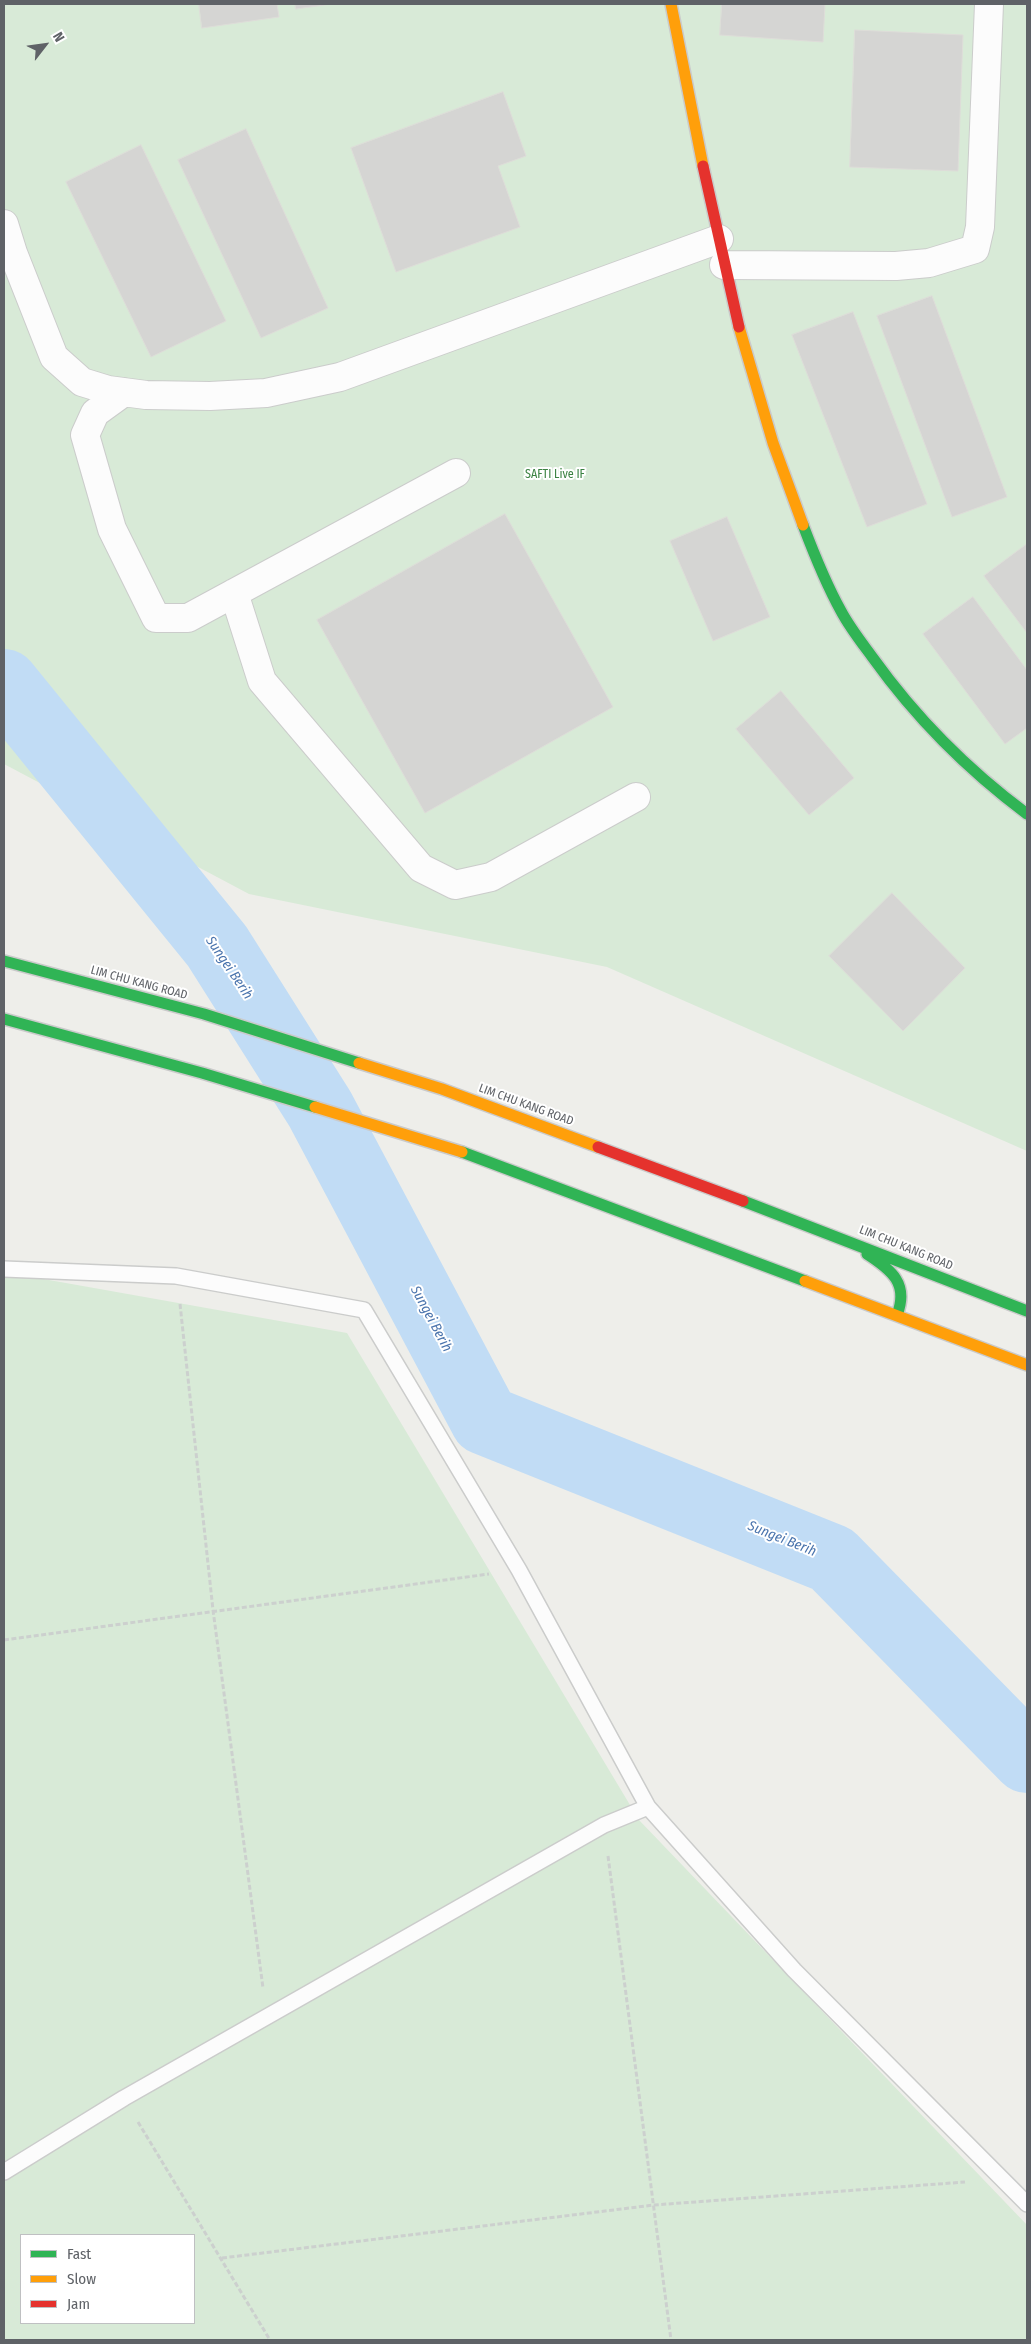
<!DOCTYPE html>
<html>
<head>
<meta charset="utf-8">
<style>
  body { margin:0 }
  #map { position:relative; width:1031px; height:2344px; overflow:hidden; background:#eeeeea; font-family:"Fira Sans Condensed",sans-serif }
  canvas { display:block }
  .frame { position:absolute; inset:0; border:5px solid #5f6267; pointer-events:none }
  .legend { position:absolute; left:20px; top:2234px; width:175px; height:90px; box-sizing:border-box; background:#fff; border:1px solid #bfc0c2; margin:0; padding:6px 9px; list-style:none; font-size:15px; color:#5f6267 }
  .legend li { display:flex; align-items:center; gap:10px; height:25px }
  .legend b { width:25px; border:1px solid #bfc0c2 }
  .north { position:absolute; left:20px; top:20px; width:50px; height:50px; -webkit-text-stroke:4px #fff; paint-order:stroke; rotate:60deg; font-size:14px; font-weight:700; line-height:20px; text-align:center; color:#5f6267 }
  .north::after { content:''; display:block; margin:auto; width:18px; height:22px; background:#5f6267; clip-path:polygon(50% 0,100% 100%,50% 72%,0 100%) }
</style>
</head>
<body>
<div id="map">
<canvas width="1031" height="2344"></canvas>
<div class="frame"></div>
<ul class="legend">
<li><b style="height:6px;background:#30b455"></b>Fast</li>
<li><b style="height:6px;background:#ff9f0a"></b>Slow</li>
<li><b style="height:6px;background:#e5322d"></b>Jam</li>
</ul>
<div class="north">N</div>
</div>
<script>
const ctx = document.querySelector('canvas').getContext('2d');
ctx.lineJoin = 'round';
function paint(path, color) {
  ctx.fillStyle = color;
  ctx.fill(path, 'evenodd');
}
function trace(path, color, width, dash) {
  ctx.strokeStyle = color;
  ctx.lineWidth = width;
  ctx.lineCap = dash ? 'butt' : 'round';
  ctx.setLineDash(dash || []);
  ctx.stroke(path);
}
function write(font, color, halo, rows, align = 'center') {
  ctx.font = font + ' "Fira Sans Condensed",sans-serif';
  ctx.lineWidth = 4;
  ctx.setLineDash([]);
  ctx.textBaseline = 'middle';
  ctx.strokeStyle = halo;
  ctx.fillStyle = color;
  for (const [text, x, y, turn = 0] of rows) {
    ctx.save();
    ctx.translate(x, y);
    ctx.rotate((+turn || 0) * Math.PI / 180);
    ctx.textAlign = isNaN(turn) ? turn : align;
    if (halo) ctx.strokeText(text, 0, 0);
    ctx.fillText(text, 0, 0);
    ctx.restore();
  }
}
paint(new Path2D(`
  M4,4H1027V1151L607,967L249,894L4,764Z
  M4,1272L347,1333L639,1820L1027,2225V2340H4ZM21,2235H194V2323H21Z`), '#d8ead7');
trace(new Path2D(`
  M4,684L217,946L320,1109L485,1420L832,1559L1027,1758`), '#c1dcf5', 70);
const building = new Path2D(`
  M199,4H277L279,17L202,28Z
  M295,4H331L296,9Z
  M722,4H825L823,42L720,35Z
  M855,30L963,35L958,171L850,167Z
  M503,92L526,156L498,166L520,227L396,272L351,148Z
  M246,129L328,308L261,338L178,160Z
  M141,145L226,321L151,357L66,182Z
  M932,296L1007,497L952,517L877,316Z
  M853,312L927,504L867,527L792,335Z
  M505,514L613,707L425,813L317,620Z
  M727,517L770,617L713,641L670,541Z
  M1027,544V633L984,576Z
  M973,597L1027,670V728L1005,744L923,634Z
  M781,691L854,778L809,815L736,729Z
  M892,893L965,968L903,1031L829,956Z`);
paint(building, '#d5d5d3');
trace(building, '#deddd9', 1);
const lane = new Path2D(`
  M4,1269L176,1276L364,1310L519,1570L648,1807L794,1970L1027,2204
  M4,2172L124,2098L604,1825L648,1807`);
const street = new Path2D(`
  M4,224L13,253L54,357L82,382L108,390L146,395L210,396L266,393L340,377L719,239
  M724,265L896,266L929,263L975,249L980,227L989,4
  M124,392L95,413L85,435L112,529L156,618H188L456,473
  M234,593L262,681L421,868L455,885L491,877L636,797`);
const fast = new Path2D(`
  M803,525C814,554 826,584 841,611C850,628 862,643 873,658C916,718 968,770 1027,814
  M4,961L204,1014L359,1063
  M4,1019L202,1073L315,1107
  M462,1152L805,1281
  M743,1201L1027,1311
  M867,1254C892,1270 909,1284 897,1315`);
const slow = new Path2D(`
  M671,4L703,166
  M739,327L773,443L803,525
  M359,1063L442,1089L598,1147
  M315,1107L462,1152
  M805,1281L1027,1365`);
const jam = new Path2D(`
  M703,166L739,327
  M598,1147L743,1201`);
trace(lane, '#cbcccb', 18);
trace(street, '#cbcccb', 30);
trace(fast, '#cacaca', 14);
trace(slow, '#cacaca', 14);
trace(jam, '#cacaca', 14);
trace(new Path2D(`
  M180,1304L213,1610L263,1988
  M4,1640L489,1574
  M608,1856L671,2340
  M138,2122L270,2340
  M222,2258L654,2205L965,2182`), '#ccd0ce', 3, [5, 2.5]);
trace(lane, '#fcfcfc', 15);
trace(street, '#fcfcfc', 28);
trace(fast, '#30b455', 11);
trace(slow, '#ff9f0a', 11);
trace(jam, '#e5322d', 11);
write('12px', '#3b8242', '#fff', [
  ["SAFTI Live IF",555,475]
]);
write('12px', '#5f6267', '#fff', [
  ["LIM CHU KANG ROAD",139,983,15],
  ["LIM CHU KANG ROAD",526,1105,20],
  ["LIM CHU KANG ROAD",906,1248,22]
]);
write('italic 14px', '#4a74ad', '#fff', [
  ["Sungei Berih",229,968,56],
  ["Sungei Berih",431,1319,62],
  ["Sungei Berih",782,1539,22]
]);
</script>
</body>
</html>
